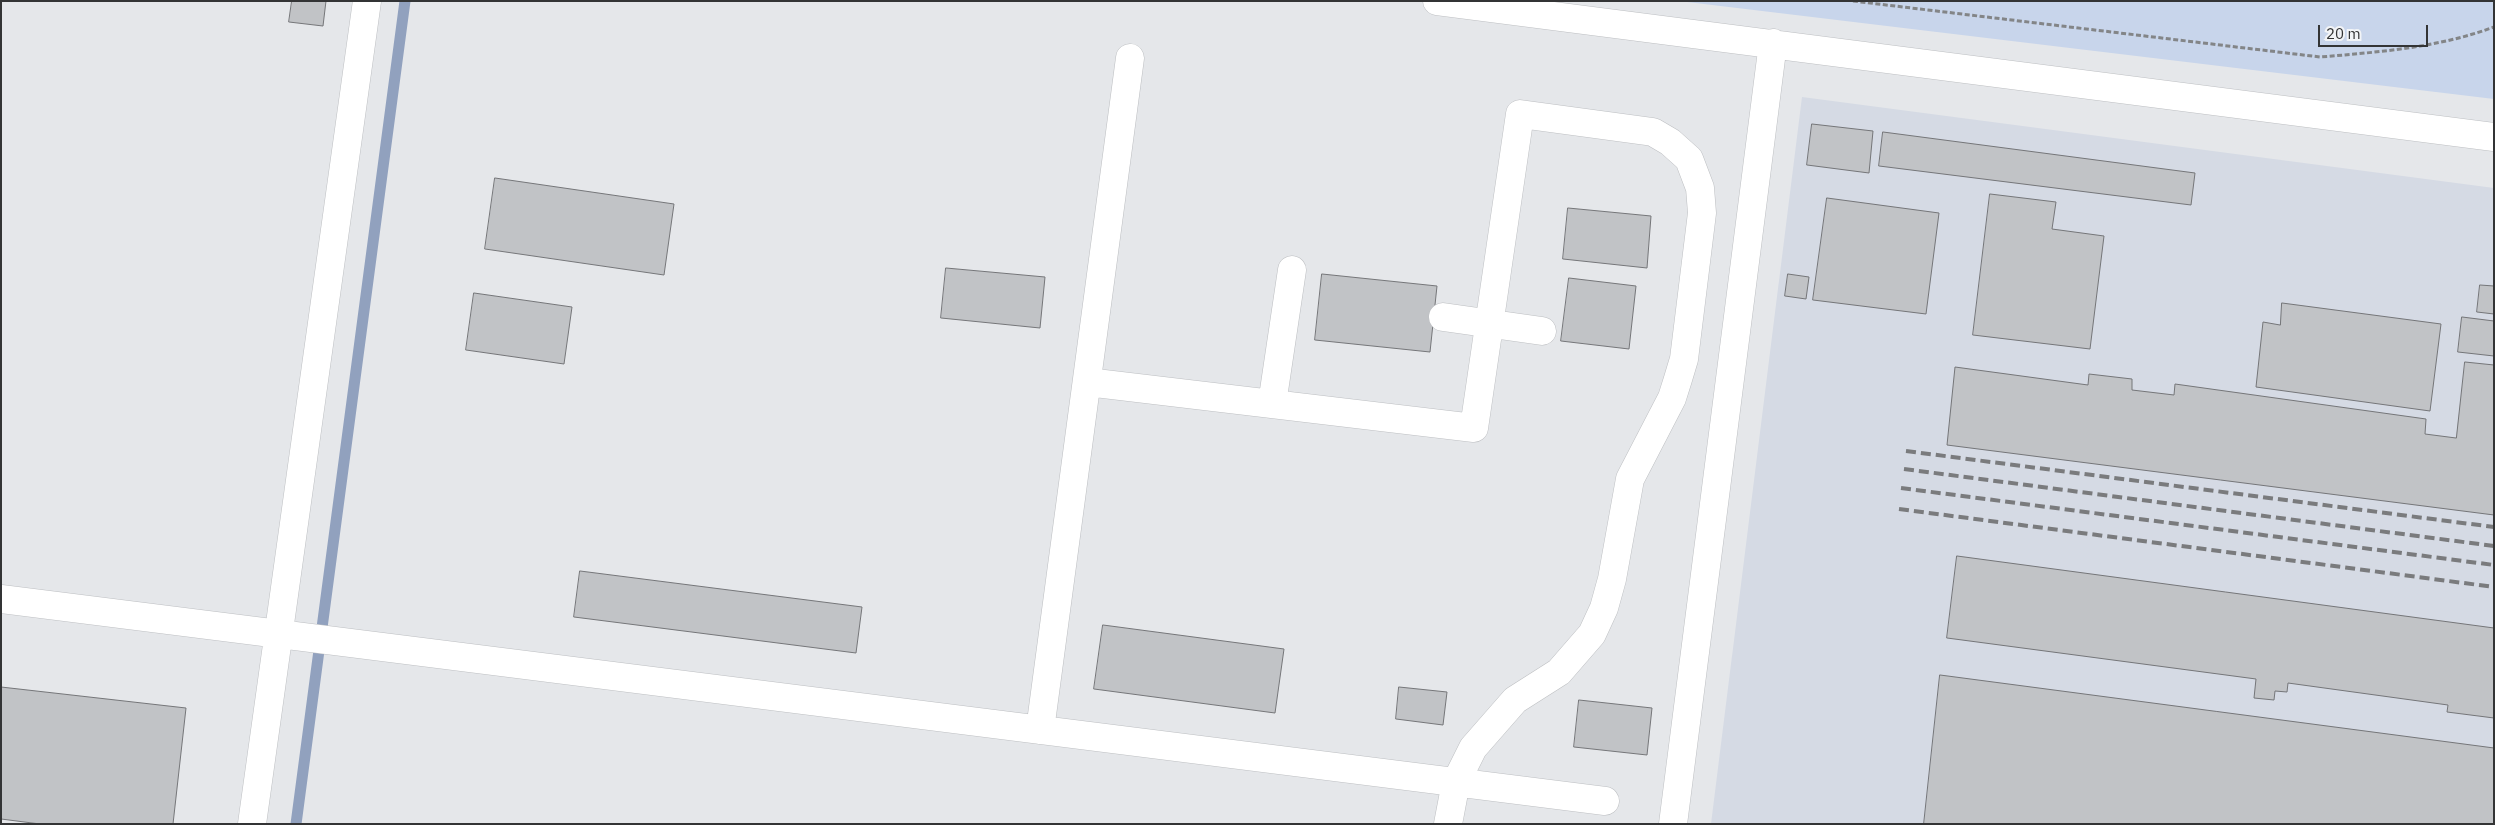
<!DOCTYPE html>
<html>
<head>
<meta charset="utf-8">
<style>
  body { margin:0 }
  #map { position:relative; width:2495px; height:825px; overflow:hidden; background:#e5e7ea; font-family:"IBM Plex Sans",sans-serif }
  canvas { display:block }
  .frame { position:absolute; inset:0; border:2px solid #333435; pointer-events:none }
  .scale { position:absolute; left:2318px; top:25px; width:110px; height:22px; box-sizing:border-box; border:2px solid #333435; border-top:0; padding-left:6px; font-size:15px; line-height:18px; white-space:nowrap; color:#333435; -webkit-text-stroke:4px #f2f4f7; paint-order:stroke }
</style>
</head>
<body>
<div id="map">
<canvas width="2495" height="825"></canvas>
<div class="frame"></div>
<div class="scale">20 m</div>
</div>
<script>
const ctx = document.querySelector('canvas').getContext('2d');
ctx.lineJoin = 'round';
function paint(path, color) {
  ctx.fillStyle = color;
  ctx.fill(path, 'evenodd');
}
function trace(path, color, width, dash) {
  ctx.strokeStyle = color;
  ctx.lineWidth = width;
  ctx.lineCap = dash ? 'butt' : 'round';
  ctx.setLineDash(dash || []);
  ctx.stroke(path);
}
paint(new Path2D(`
  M1802,97L2494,188V824H1711Z`), '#d5dae4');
paint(new Path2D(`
  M1679,1H2494V99Z`), '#c8d5eb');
trace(new Path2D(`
  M296,824L405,1`), '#91a1be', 11);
const building = new Path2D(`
  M292,1H326L323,26L289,22Z
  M1812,124L1873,131L1869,173L1807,165Z
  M1883,132L2195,173L2191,205L1879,166Z
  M495,178L674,204L664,275L485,249Z
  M1990,194L2056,202L2052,229L2104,236L2090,349L1973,335Z
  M1827,198L1939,213L1926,314L1813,300Z
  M1568,208L1651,216L1647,268L1563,259Z
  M946,268L1045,277L1040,328L941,318Z
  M1322,274L1437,286L1430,352L1315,340Z
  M1788,274L1809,277L1806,299L1785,296Z
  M1569,278L1636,286L1629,349L1561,341Z
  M2480,285L2494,286V314L2477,312Z
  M474,293L572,307L564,364L466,350Z
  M2282,303L2441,324L2430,411L2256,387L2263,322L2280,325Z
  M2462,317L2494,321V356L2458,352Z
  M2465,362L2494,365V515L1947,445L1955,367L2088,385L2089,374L2132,379V390L2174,395L2175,384L2426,419L2425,434L2456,438Z
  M1957,556L2494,628V718L2447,712L2448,705L2288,683L2287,692L2275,691L2274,700L2254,698L2256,679L1947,638Z
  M580,571L862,607L856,653L574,617Z
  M1103,625L1284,649L1275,713L1094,689Z
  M1940,675L2494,748V824H1924Z
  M1,687L186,708L173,824H40L1,819Z
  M1399,687L1447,692L1443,725L1396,719Z
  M1579,700L1652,708L1647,755L1574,747Z`);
paint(building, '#c1c3c6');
trace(building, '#757679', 1);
const minor = new Path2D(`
  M1437,1L2494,137
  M1443,317L1542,331
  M1087,382L1474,428L1520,114L1653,132L1670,142L1689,159L1700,188L1702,213L1684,359L1678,379L1672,398L1630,479L1612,579L1604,608L1592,634L1559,672L1515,700L1473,748L1456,782L1448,824
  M1272,404L1292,270
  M1,599L1605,801
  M1040,730L1130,58
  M252,824L367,1
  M1673,824L1773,43`);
trace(minor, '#bdbfc2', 29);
trace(new Path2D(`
  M1853,1L2320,57C2379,52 2437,48 2494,27`), '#838587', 3, [5, 2.5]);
trace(minor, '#fff', 28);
trace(new Path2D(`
  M1906,451L2494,527
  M1904,469L2494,546
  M1901,488L2494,565
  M1899,509L2494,587`), '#7a7b7d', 4, [10, 5]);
</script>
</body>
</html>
